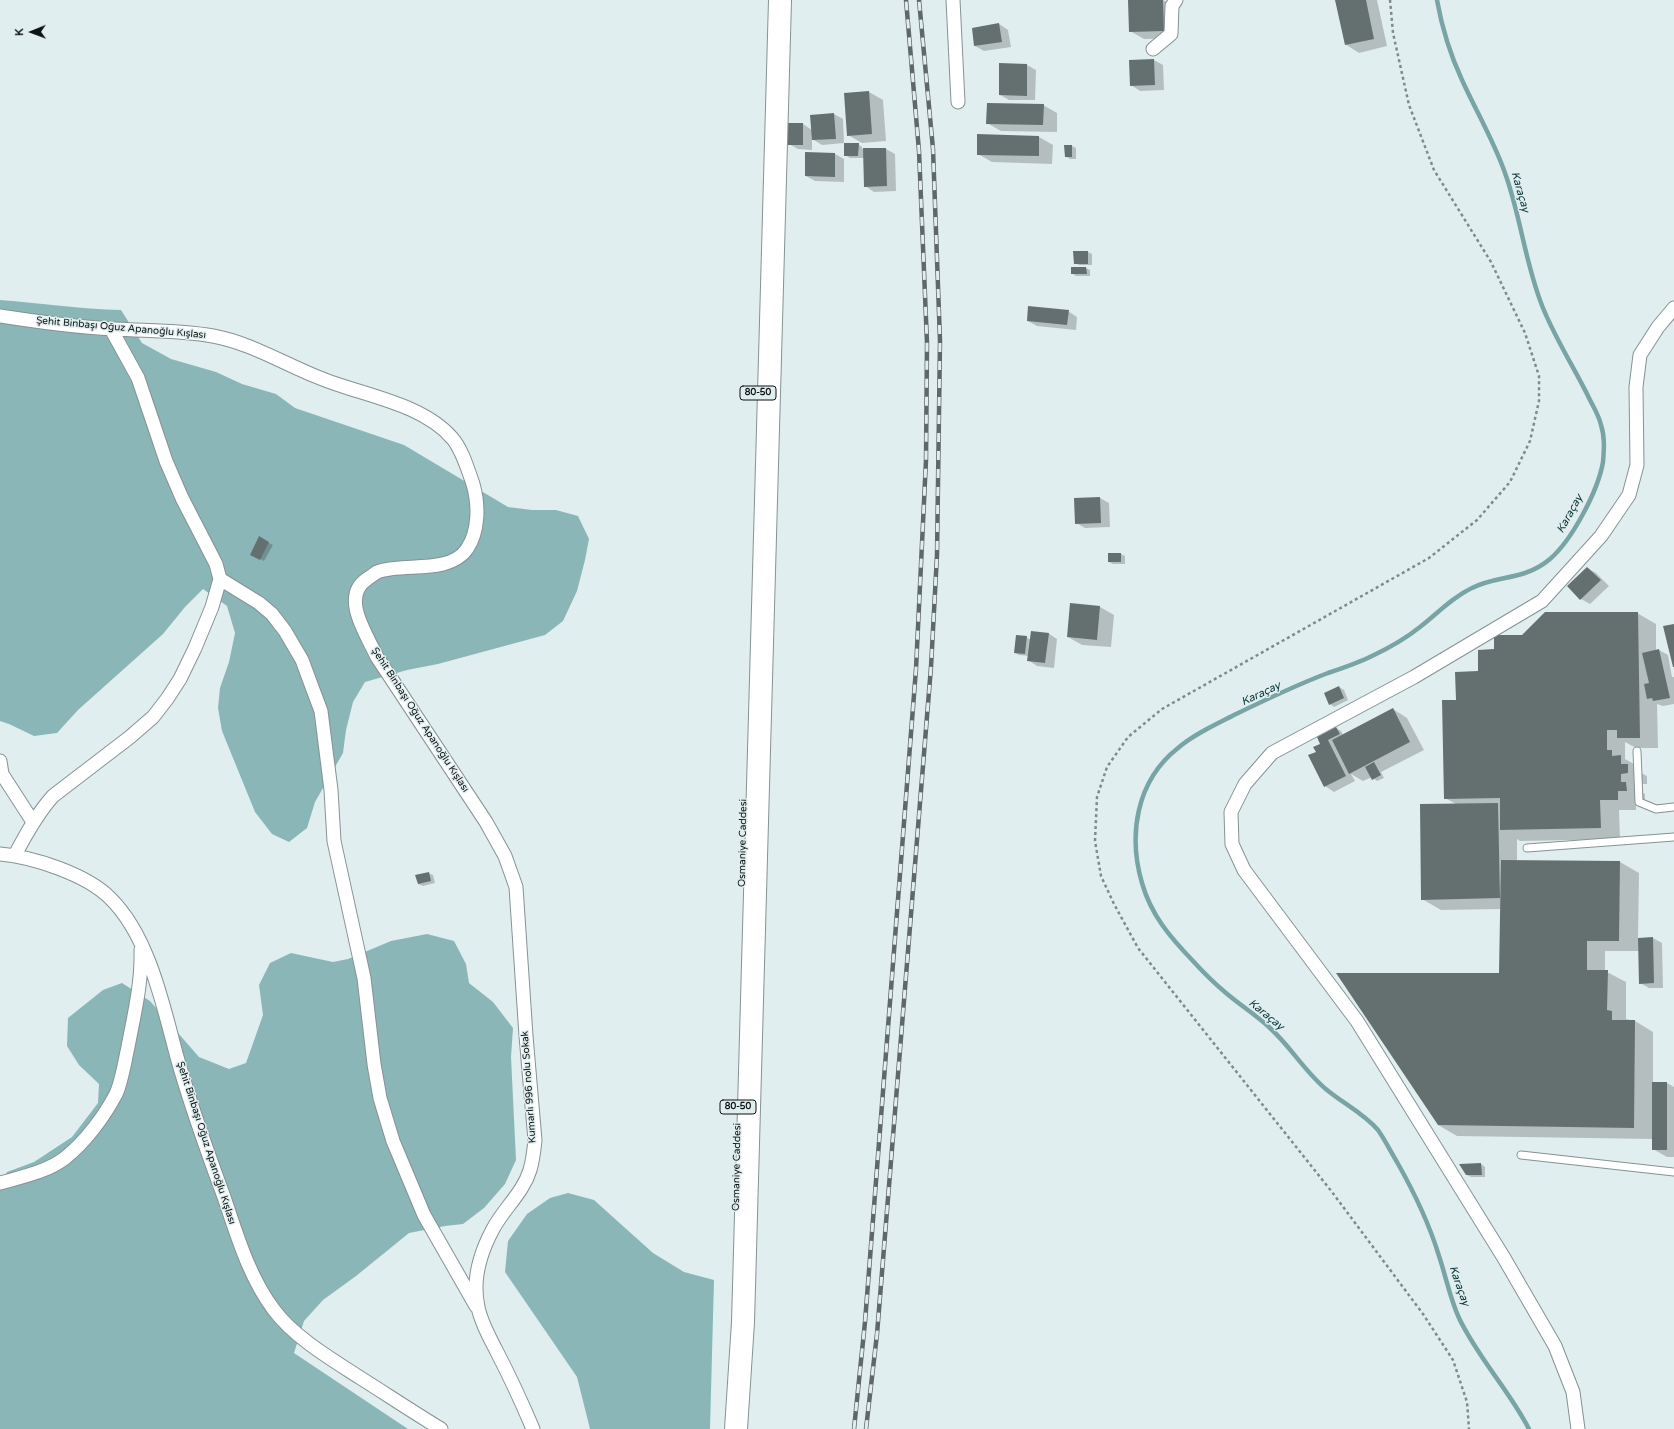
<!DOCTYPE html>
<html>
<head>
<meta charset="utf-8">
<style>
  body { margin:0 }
  #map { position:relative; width:1674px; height:1429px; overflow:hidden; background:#e1eeef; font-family:"Varela Round",sans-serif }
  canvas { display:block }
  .north { position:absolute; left:12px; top:12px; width:40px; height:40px; -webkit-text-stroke:3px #e1eeef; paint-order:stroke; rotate:269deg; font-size:11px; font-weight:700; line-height:16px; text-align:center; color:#0d1212 }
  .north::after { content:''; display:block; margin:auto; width:14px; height:18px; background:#0d1212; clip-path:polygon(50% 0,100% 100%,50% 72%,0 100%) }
</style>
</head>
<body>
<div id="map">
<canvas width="1674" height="1429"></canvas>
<div class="north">K</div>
</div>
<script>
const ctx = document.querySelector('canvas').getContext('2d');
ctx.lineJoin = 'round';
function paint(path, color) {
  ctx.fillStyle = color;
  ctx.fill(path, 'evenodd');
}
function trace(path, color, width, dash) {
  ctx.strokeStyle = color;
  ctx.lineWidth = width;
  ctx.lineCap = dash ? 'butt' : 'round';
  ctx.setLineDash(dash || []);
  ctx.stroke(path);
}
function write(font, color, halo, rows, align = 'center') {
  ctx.font = font + ' "Varela Round",sans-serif';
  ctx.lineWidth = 3;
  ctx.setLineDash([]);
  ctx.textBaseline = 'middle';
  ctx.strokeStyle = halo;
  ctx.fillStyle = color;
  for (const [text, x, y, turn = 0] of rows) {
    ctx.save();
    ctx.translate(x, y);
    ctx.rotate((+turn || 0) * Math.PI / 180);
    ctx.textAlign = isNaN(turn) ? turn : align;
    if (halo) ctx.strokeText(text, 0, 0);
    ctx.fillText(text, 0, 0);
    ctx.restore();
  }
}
paint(new Path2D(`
  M0,300C40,303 80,309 121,310L142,343L171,359L216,372L242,384L276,394L295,408L404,445L508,507L532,510H556L578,516L589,539L585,560L577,591L563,621L545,635L438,664L407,670L365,682L353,702L346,730L343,753L315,802L307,828L289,842L272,834L255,812L222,731L218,708L220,688L229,662L235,633L227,606L203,589L185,607L163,634L78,710L57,733L34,736L9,724L0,721Z
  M427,934L454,941L466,964L469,983L493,1002L513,1028L511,1057L516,1160L505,1184L484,1208L463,1224L445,1226L409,1233L356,1276L323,1300L304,1321L294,1353L408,1429H0V1187L7,1172L34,1162L72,1137L98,1103L99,1084L79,1065L67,1046L68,1018L103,990L122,983L150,1001L199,1057L229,1069L246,1063L263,1015L259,985L270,963L291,953L333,962L348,959L391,941Z
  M568,1193L594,1200L653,1253L684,1272L714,1280L710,1429H590L577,1377L505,1272L508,1241L527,1214L550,1198Z`), '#8ab6b8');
paint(new Path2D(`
  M1163,0L1177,8L1178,38L1144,39L1130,31L1129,1Z
  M1336,0H1377L1387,46L1359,53L1345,44Z
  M999,24L1008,30L1011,47L984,51L975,46Z
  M1154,60L1163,65L1164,90L1140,91L1131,85Z
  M1027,65L1036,70L1035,100H1009L1000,95Z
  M869,92L883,100L886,141L862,143L848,135Z
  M1043,105L1057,113V132L1001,131L987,123Z
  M834,114L843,119L844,143L822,145L812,139V150L798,149L789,144L803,124L812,130Z
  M1039,137L1053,145L1052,164L992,162L978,154Z
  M858,144L862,147V149H886L895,154L896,191L874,192L865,186L864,158H850L845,155Z
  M1072,146L1076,148V159H1070L1065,156Z
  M806,154H835L844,159V182L815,181L806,176Z
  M1088,252L1092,254V265H1079L1075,263Z
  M1072,268H1086L1090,270V276H1076L1072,273Z
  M1068,311L1077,317L1076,330L1037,326L1028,321Z
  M1075,498H1100L1109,503L1110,527L1085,528L1076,523Z
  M259,538L273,545L264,561L251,554Z
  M1109,554H1121L1125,556V564H1113L1109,562Z
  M1587,568L1596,573L1609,586L1590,604L1581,599L1568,586Z
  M1100,607L1114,615L1111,647L1082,645L1068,637Z
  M1637,613L1656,624V650H1659L1668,655L1672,677H1674V704L1663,706L1657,704L1658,748H1636L1625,742V759L1639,767V772L1647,776V784H1639L1640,791L1645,794V801H1636V810H1619L1620,839L1520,841L1517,839V861L1620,862L1639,873L1638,939L1653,938L1662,943L1663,988H1649L1640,983V951H1605V971L1626,982V1019L1635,1021L1653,1032V1083H1667L1674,1087V1157H1667L1653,1149V1139L1457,1136L1438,1125L1500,974L1501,909L1441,910L1422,899L1456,804L1445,798L1457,701L1495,650L1522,636Z
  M1048,633L1057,639L1054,668L1037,666L1028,660L1029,656L1019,655L1015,653L1026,637L1031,640Z
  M1339,687L1344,690L1348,700L1334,707L1330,704Z
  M1393,709L1407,718L1424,750L1381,772L1384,778L1377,781L1372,777L1363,781L1351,774L1355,781L1334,792L1325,786L1317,752L1321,744L1336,728L1341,731L1343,735Z
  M428,873L433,875L435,883L423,886L418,884Z
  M1481,1164L1485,1167V1177H1471L1467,1175Z`), '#0003');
trace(new Path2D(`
  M1437,0C1442,28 1450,54 1462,80C1476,111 1494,141 1505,173C1521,217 1525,264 1543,308C1556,340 1575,369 1590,400C1594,408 1599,416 1601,425C1605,437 1604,450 1603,462C1598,491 1572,540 1550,559C1543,565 1534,570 1525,573C1507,579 1489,579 1472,588C1451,598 1437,614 1420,627C1405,639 1389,648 1372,656C1358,663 1343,668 1328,673C1296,685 1265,700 1234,715C1215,725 1194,734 1178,748C1136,781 1128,835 1142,883C1151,915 1170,937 1193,961C1203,972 1214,983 1226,993C1240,1005 1256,1015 1270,1028C1291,1047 1305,1072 1327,1090C1344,1104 1363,1113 1378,1130C1385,1140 1391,1152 1397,1162C1414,1192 1429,1223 1439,1256C1446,1277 1450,1298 1459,1318C1478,1358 1509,1390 1529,1429`), '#78a4a6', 4.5);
paint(new Path2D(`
  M1128,0H1163L1164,31L1129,32Z
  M1335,0H1366L1374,39L1345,45Z
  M999,23L1002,42L974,46L972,28Z
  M1154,59L1155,85L1130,86L1129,60Z
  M999,63L1027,64V96L999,95Z
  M869,91L872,134L847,136L844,93Z
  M987,103L1044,104L1043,125L986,124Z
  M834,113L836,139L812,140L810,115Z
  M788,123H803V145H788Z
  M977,134L1039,136V156L977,155Z
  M844,143H859L858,156H844Z
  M1064,145H1072V157H1065Z
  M863,148H886L887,186L864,187Z
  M805,152L835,153V177L805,176Z
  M1073,251H1088V264H1074Z
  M1071,267H1086L1087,274H1071Z
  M1028,306L1069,310L1067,325L1027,321Z
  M1100,497L1101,523L1075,524L1074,498Z
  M259,536L269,542L260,560L250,555Z
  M1108,553H1121V562H1108Z
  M1587,567L1601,580L1580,600L1567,586Z
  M1070,603L1100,606L1097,640L1067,637Z
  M1545,612H1638L1640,738H1617V730H1607V750H1612V756L1621,755V764H1628V773L1621,774V782H1626L1627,791H1618V800H1600L1601,828L1500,830V798L1444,799L1442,700H1456L1455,672L1478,671V650L1494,649V635H1522Z
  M1674,624V667H1673L1663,626Z
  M1031,631L1049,633L1045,663L1027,661Z
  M1016,635L1027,636L1025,654L1014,653Z
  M1659,649L1670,698L1653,701L1652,698L1647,699L1644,684L1649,683L1642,653Z
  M1339,686L1344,698L1329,705L1324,693Z
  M1393,708L1410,742L1349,774L1332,740Z
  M1336,727L1340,734L1328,740L1346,776L1324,787L1308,755L1316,752L1313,747L1320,744L1317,737Z
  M1374,762L1381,775L1372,780L1365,767Z
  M1498,803L1500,898L1421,900L1420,804Z
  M1501,860L1620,861L1619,941H1587V970H1608L1607,1010L1612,1011V1020H1635L1634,1128L1438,1125L1336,973H1499Z
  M429,872L431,881L418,884L415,875Z
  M1653,937L1654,983L1639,984L1638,938Z
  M1652,1082H1667V1150H1652Z
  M1481,1163L1482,1175H1466L1459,1164Z`), '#646f70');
const lane = new Path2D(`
  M1637,751L1639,802L1656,809L1674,807
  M1527,848L1674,837
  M1521,1155L1674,1172`);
const street = new Path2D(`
  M953,0L958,102
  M1153,49L1171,34L1172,6L1176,0
  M0,316C38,322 76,327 114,329C147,331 180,330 213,336C251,343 284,364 320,378C361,395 422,403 452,438C462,449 468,470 473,484C479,505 479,531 467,549C449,575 403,562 377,572C374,574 370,577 367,579C340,597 367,635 377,657L486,822L505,856L516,887L526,1036L535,1140C534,1150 533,1160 530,1170C523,1193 504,1208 493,1229C480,1253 472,1280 478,1307C481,1323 490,1338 497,1352C510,1377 522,1403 533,1429
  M220,579L259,603L272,614L285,631L302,660L312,687L321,711L331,790L334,841L364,978L374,1064L380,1098L393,1141L424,1215L476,1306
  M0,761L2,774L33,822
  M0,854C33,857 86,874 110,898C149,936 163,1005 177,1057C190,1104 207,1151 224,1197C237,1235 249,1277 274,1310C294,1337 331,1359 359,1377C386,1394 413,1412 441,1429
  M15,855C26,834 37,814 53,796L130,737L153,717L167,699L180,679L195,648L212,607L220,579L216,564L182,498L166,461L138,378L111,329
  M0,1183C21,1177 47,1172 65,1158C85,1142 104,1117 116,1094C122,1081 125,1060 128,1047C134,1015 142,983 141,950
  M1578,1429L1573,1392L1555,1346L1504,1258L1357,1021L1244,870L1232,844L1231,812L1245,784L1272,753L1414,677L1542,601L1601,536L1629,495L1637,465L1636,387L1640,355L1658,327L1674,308`);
const highway = new Path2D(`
  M736,1429L743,1322L780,0`);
trace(lane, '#869293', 9);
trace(street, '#869293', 15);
trace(highway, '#869293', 24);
trace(new Path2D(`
  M1390,0L1393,33L1409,105L1434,170L1491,262L1525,333L1539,376V401L1530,441L1510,482L1477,520L1429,558L1162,709L1128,737L1107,767L1097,797L1095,841L1101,876L1114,904L1138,948L1332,1192L1423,1314L1453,1360L1467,1402L1469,1429`), '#818a8b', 2.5, [3, 3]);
trace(lane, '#fff', 7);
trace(street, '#fff', 13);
trace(highway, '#fff', 22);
const rail = new Path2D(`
  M854,1429L865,1322L916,669L926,460L927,343L919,151L906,0
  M866,1429L877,1334L931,667L937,555L940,341L933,149L919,0`);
trace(rail, '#5f6768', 4.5);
trace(rail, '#e1eeef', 3, [9]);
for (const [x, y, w] of [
  [758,393,36],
  [738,1107,36]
]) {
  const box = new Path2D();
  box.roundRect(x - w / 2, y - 7, w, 14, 3);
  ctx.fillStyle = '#e1eeef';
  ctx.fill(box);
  trace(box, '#0d1212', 1);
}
write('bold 9px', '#0d1212', null, [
  ["80-50",758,393],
  ["80-50",738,1107]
]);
write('10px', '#0d1212', '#e1eeef', [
  ["Şehit Binbaşı Oğuz Apanoğlu Kışlası",121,328,5],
  ["Şehit Binbaşı Oğuz Apanoğlu Kışlası",420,720,57],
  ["Osmaniye Caddesi",743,843,-89],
  ["Kumarlı 996 nolu Sokak",529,1087,-94],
  ["Şehit Binbaşı Oğuz Apanoğlu Kışlası",206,1143,72],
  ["Osmaniye Caddesi",737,1167,-89]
]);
write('italic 11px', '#083437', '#e1eeef', [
  ["Karaçay",1520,192,74],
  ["Karaçay",1570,514,-61],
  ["Karaçay",1261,694,-25],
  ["Karaçay",1266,1015,39],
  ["Karaçay",1459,1286,71]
]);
</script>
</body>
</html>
